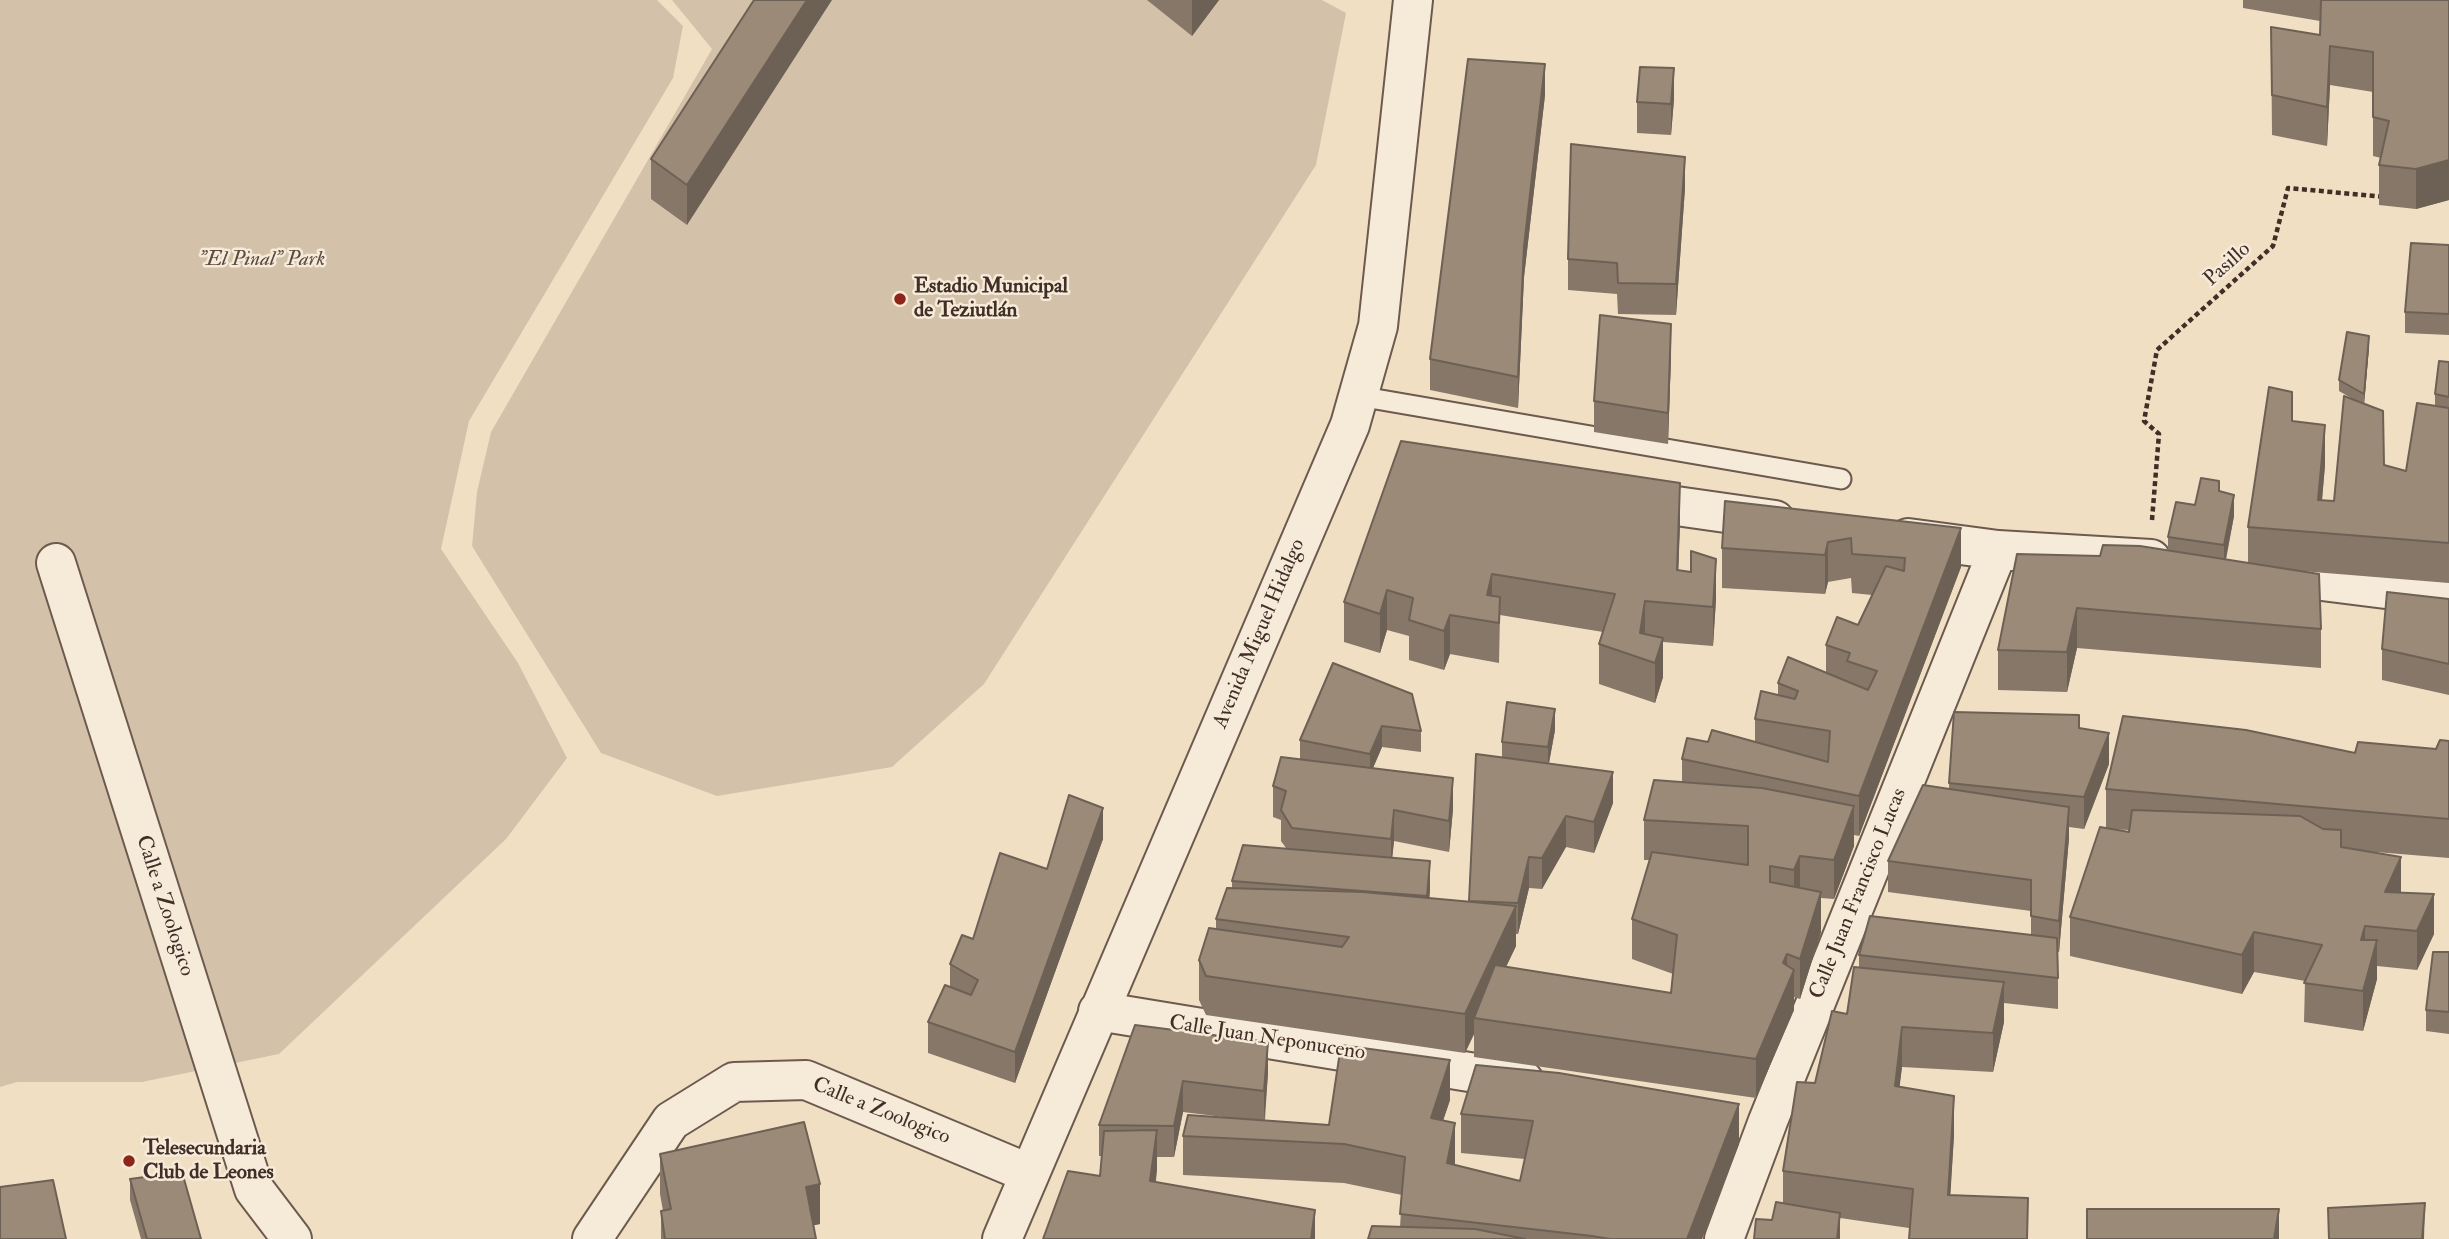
<!DOCTYPE html>
<html>
<head>
<meta charset="utf-8">
<style>
  body { margin:0 }
  canvas { display:block; background:#f1dfc4 }
</style>
</head>
<body>
<canvas width="2449" height="1239"></canvas>
<script>
const ctx = document.querySelector('canvas').getContext('2d');
ctx.lineJoin = 'round';
function paint(path, color) {
  ctx.fillStyle = color;
  ctx.fill(path, 'evenodd');
}
function trace(path, color, width, dash) {
  ctx.strokeStyle = color;
  ctx.lineWidth = width;
  ctx.lineCap = dash ? 'butt' : 'round';
  ctx.setLineDash(dash || []);
  ctx.stroke(path);
}
function write(font, color, halo, rows, align = 'center') {
  ctx.font = font + ' "IM FELL Double Pica",serif';
  ctx.lineWidth = 5;
  ctx.setLineDash([]);
  ctx.textBaseline = 'middle';
  ctx.strokeStyle = halo;
  ctx.fillStyle = color;
  for (const [text, x, y, turn = 0] of rows) {
    ctx.save();
    ctx.translate(x, y);
    ctx.rotate((+turn || 0) * Math.PI / 180);
    ctx.textAlign = isNaN(turn) ? turn : align;
    if (halo) ctx.strokeText(text, 0, 0);
    ctx.fillText(text, 0, 0);
    ctx.restore();
  }
}
paint(new Path2D(`
  M0,0H657L683,26L673,78L469,421L441,549L518,663L567,758L506,839L279,1054L142,1082H17L0,1087Z
  M672,0H1322L1346,13L1316,165L984,684L892,767L717,796L601,753L472,546L477,492L491,432L712,49Z`), '#d3c1a9');
const service = new Path2D(`
  M1358,396L1841,479`);
const minor = new Path2D(`
  M1627,499L1775,520
  M1908,538L1998,550L2151,559
  M56,563L254,1189L292,1239
  M2266,574L2449,597
  M1098,1011L1524,1081
  M592,1239L671,1121L734,1082L806,1080L1028,1173
  M1002,1239L1350,425L1378,326L1413,0
  M1724,1239L1768,1121L1998,550`);
trace(service, '#6c5a4e', 23);
trace(minor, '#6c5a4e', 42);
trace(new Path2D(`
  M2152,520L2159,434L2144,421L2157,350L2273,246L2288,188L2385,197`), '#402e27', 4.5, [5, 3.5]);
trace(service, '#f6ead9', 19);
trace(minor, '#f6ead9', 38);
paint(new Path2D(`
  M754,0L687,225L651,199V159Z
  M1147,0H1219L1192,36Z
  M2243,0H2449V200L2416,209L2379,205V165L2381,158L2373,156V92L2330,85L2327,146L2272,135L2271,27L2320,35V21L2243,8Z
  M1545,95L1524,277L1518,408L1430,390V359Z
  M1674,99L1671,135L1637,133V102Z
  M1685,188L1676,315L1618,314L1617,294L1568,290V259Z
  M2449,245V335L2405,333V312Z
  M2369,347L2364,404L2384,465L2406,471L2447,408L2435,405V394L2449,362V583L2289,570L2321,629V668L2077,648L2067,692L1998,690V650L2100,556L2168,551V537L2195,505L2219,491L2234,516L2226,560L2248,563V527L2292,421L2325,465L2322,501H2334L2358,402L2339,391V380Z
  M1671,355L1668,444L1594,432V401Z
  M1401,441L1680,523L1678,570L1716,599L1713,646L1663,642V677L1655,703L1599,684V644L1603,632L1500,615L1499,663L1450,654L1444,670L1409,660V636L1387,630L1380,653L1344,642V602Z
  M1725,501L1961,567L1859,836L1854,835V846L1834,899L1821,898V932L1800,999L1794,997V1010L1756,1098L1474,1057V1034L1465,1053L1206,1015L1199,1000V960L1216,929V919L1232,888V881L1286,848L1281,841V820L1273,817V786L1300,759V740L1333,663L1421,731V752L1382,747L1373,768L1453,809L1449,852L1394,841L1392,858L1429,898L1469,902L1502,757V742L1555,730L1549,763L1613,803L1594,853L1566,847L1542,889L1529,888L1518,934H1516V946L1506,967L1671,993L1673,974L1632,959V919L1650,860H1644V820L1682,782V759L1708,742H1755V719L1778,695V683L1826,673V645L1858,625L1872,595L1852,593L1851,578L1828,582L1825,594L1722,588V548Z
  M2449,599V695L2382,680V649Z
  M2079,728L2109,764L2084,829L2069,827V838L2059,952H2058V1009L2004,1003V1022L1993,1072L1902,1067L1899,1087L1954,1135L1950,1195L1909,1228L1840,1218V1234L1772,1220L1783,1203V1171L1815,1083L1847,1014L1859,967V955L2031,935V911L1888,892V861L1949,789V783Z
  M2449,741V858L2363,851L2401,893L2434,934L2417,970L2377,966V979L2363,1031L2304,1022L2305,981L2254,972L2242,994L2070,956V917L2106,828V789L2355,753L2436,749ZM2109,829L2129,830V832Z
  M1103,839L1015,1083L928,1053V1022L950,987V964L973,939L1047,869Z
  M2449,952V1034L2426,1031V1010Z
  M1135,1025L1268,1073L1265,1120L1329,1125L1450,1100L1443,1120L1455,1163L1454,1165L1520,1181L1525,1159L1461,1153V1114L1476,1065L1739,1144L1702,1239H1368L1400,1227L1402,1195L1344,1183L1183,1175V1136L1232,1118L1183,1112L1174,1157H1157V1169L1156,1182L1315,1239L1100,1176L1102,1156H1099V1125Z
  M660,1154L820,1224L813,1225L816,1239H661V1211H663L660,1194Z
  M130,1179L201,1239H141L130,1200Z`), '#867768');
paint(new Path2D(`
  M807,0H832L687,225V185Z
  M1192,0H1219L1192,36Z
  M2330,46V85L2327,146V107Z
  M1545,64V95L1524,277L1518,408V377L1524,246Z
  M1674,68V99L1671,135V104Z
  M1685,157V188L1676,315V284Z
  M2449,160V200L2416,209V169Z
  M1671,324V355L1668,444V413Z
  M2369,336V347L2364,405V394Z
  M2325,425V465L2319,533L2318,500Z
  M1680,483V523L1677,610V570Z
  M2234,495V516L2224,567V545Z
  M1961,528V567L1859,836V796Z
  M1828,542V582L1825,594V555Z
  M1716,559V599L1713,646V607Z
  M1492,574V614L1487,595Z
  M1387,590V630L1380,653V614Z
  M1645,601V641L1640,633Z
  M2077,608V648L2067,692V652Z
  M1450,615V654L1444,670V631Z
  M1663,638V677L1655,703V663Z
  M1555,709V730L1548,768V747Z
  M1382,726V747L1370,775V754Z
  M2109,733V764L2084,829V797Z
  M1613,772V803L1594,853V822Z
  M1453,778V809L1449,852V821Z
  M1854,806V846L1834,899V860Z
  M2069,807V838L2059,952V921Z
  M1103,808V839L1015,1083V1052Z
  M1394,810V841L1391,870V839Z
  M1566,816V847L1542,889V858Z
  M1800,856V896L1794,910V870Z
  M1529,857V888L1518,934V903Z
  M2401,857V896L2385,892Z
  M1430,861V892L1427,927V896Z
  M1821,892V932L1800,999V959Z
  M2434,894V934L2417,970V931Z
  M1516,906V946L1481,1019L1474,1018V1034L1465,1053V1014Z
  M2365,926V965L2361,940Z
  M2254,932V972L2242,994V955Z
  M2377,940V979L2363,1031V991Z
  M1787,954V987L1794,970V1010L1756,1098V1059L1783,963Z
  M2004,982V1022L1993,1072V1033Z
  M1902,1027V1067L1895,1125V1086Z
  M1268,1042V1073L1264,1122V1091Z
  M1450,1060V1100L1431,1157V1118Z
  M1183,1081V1112L1174,1157V1126Z
  M1954,1096V1135L1948,1235V1195Z
  M1739,1104V1144L1702,1239H1687Z
  M1455,1123V1163L1447,1203V1163Z
  M1157,1130V1169L1150,1220V1181Z
  M820,1184V1224L806,1227V1187Z
  M2425,1203L2424,1239H2422Z
  M2279,1209V1239H2274Z
  M1315,1210V1239H1311Z
  M1840,1213V1239H1837Z`), '#6d6155');
const building = new Path2D(`
  M754,0H807L687,185L651,159Z
  M2321,0H2449V160L2416,169L2379,165L2389,121L2373,117V52L2330,46L2327,107L2272,95L2271,27L2320,35Z
  M1468,59L1545,64L1524,246L1518,377L1430,359Z
  M1640,67L1674,68L1671,104L1637,102Z
  M1571,144L1685,157L1676,284L1618,283L1617,263L1568,259Z
  M2411,243L2449,245V314L2405,312Z
  M1600,315L1671,324L1668,413L1594,401Z
  M2347,332L2369,336L2364,394L2339,380Z
  M2439,361L2449,362V397L2435,394Z
  M2269,387L2292,392V421L2325,425L2318,500L2334,501L2344,396L2383,411L2384,465L2406,471L2417,403L2449,408V543L2248,527Z
  M1401,441L1680,483L1677,570L1691,572V551L1716,559L1713,607L1645,601L1640,633L1663,638L1655,663L1599,644L1615,594L1492,574L1487,595L1500,597L1499,623L1450,615L1444,631L1409,620L1413,598L1387,590L1380,614L1344,602Z
  M2201,478L2219,481V491L2234,495L2224,545L2168,537L2176,502L2195,505Z
  M1725,501L1961,528L1859,796L1682,759L1687,738L1708,742L1712,730L1828,762L1830,731L1755,719L1761,691L1795,699L1798,691L1778,683L1788,657L1868,690L1877,671L1847,661L1850,653L1826,645L1837,617L1858,625L1886,566L1904,571L1905,558L1852,554L1851,538L1828,542L1825,555L1722,548Z
  M2103,545L2140,546L2319,574L2321,629L2077,608L2067,652L1998,650L2017,554L2100,556Z
  M2387,592L2449,599V664L2382,649Z
  M1333,663L1412,694L1421,731L1382,726L1370,754L1300,740Z
  M1507,702L1555,709L1548,747L1502,742Z
  M1954,712L2079,715V728L2109,733L2084,797L1949,783Z
  M2123,716L2246,730L2355,753L2358,742L2436,749L2440,740L2449,741V819L2106,789Z
  M1476,754L1613,772L1594,822L1566,816L1542,858L1529,857L1518,903L1469,901Z
  M1281,757L1453,778L1449,821L1394,810L1391,839L1292,828L1281,810L1286,791L1273,786Z
  M1654,780L1762,788L1854,806L1834,860L1800,856L1794,870L1770,866V882L1821,892L1800,959L1787,954L1783,963L1794,970L1756,1059L1474,1018L1495,965L1671,993L1677,935L1632,919L1652,852L1748,865V826L1644,820Z
  M1923,785L2069,807L2059,921L2031,916V880L1888,861Z
  M1069,795L1103,808L1015,1052L928,1022L945,985L971,995L978,980L950,964L962,935L973,939L1000,853L1047,869Z
  M2132,810L2300,816L2323,829L2341,830V847L2401,857L2385,892L2434,894L2417,931L2365,926L2361,940H2377L2363,991L2304,983L2322,945L2254,932L2242,955L2070,917L2100,827L2129,832Z
  M1243,845L1430,861L1427,896L1232,881Z
  M1227,888L1363,892L1516,906L1465,1014L1206,976L1199,960L1209,928L1342,947L1349,937L1216,919Z
  M1870,916L2057,938L2058,978L1859,955Z
  M2433,952H2449V1012L2426,1010Z
  M1854,967L2004,982L1993,1033L1902,1027L1895,1086L1954,1096L1948,1195L2028,1198L2027,1239H1909L1913,1189L1783,1171L1797,1082L1815,1083L1832,1011L1847,1014Z
  M1135,1025L1268,1042L1264,1091L1183,1081L1174,1126L1099,1125Z
  M1341,1045L1450,1060L1431,1118L1455,1123L1447,1163L1520,1181L1533,1121L1461,1114L1476,1065L1559,1073L1739,1104L1687,1239H1610L1592,1236L1400,1214L1405,1157L1344,1144L1183,1136L1188,1115L1329,1125Z
  M804,1122L820,1184L806,1187L816,1239H665L661,1211L671,1209L660,1154Z
  M1157,1130L1150,1181L1315,1210L1311,1239H1043L1068,1171L1100,1176L1104,1131Z
  M182,1172L201,1239H147L130,1179Z
  M53,1180L66,1239H0V1187Z
  M1776,1202L1840,1213L1837,1239H1754L1756,1219L1772,1220Z
  M2425,1203L2422,1239H2329L2328,1208Z
  M2087,1209H2279L2274,1239H2087Z
  M1372,1226L1475,1229L1525,1239H1368Z`);
paint(building, '#9c8a79');
trace(building, '#6d6155', 2);
for (const [x, y, r, color] of [
  [900,299,7,"#8f2418"],
  [129,1161,7,"#8f2418"]
]) {
  const dot = new Path2D();
  dot.arc(x, y, r, 0, 2 * Math.PI);
  ctx.fillStyle = color;
  ctx.fill(dot);
  trace(dot, '#f6ead9', 2.5);
}
write('italic 21px', '#5d4b41', '#f6ead9', [
  ["\"El Pinal\" Park",262,260]
]);
write('21px', '#402e27', '#f6ead9', [
  ["Pasillo",2228,265,-42],
  ["Avenida Miguel Hidalgo",1260,634,-67],
  ["Calle Juan Francisco Lucas",1859,894,-68],
  ["Calle a Zoologico",164,906,72],
  ["Calle Juan Neponuceno",1267,1039,9],
  ["Calle a Zoologico",881,1112,22]
]);
write('bold 21px', '#402e27', '#f6ead9', [
  ["Estadio Municipal",914,287],
  ["de Teziutlán",914,311],
  ["Telesecundaria",143,1149],
  ["Club de Leones",143,1173]
], 'left');
</script>
</body>
</html>
